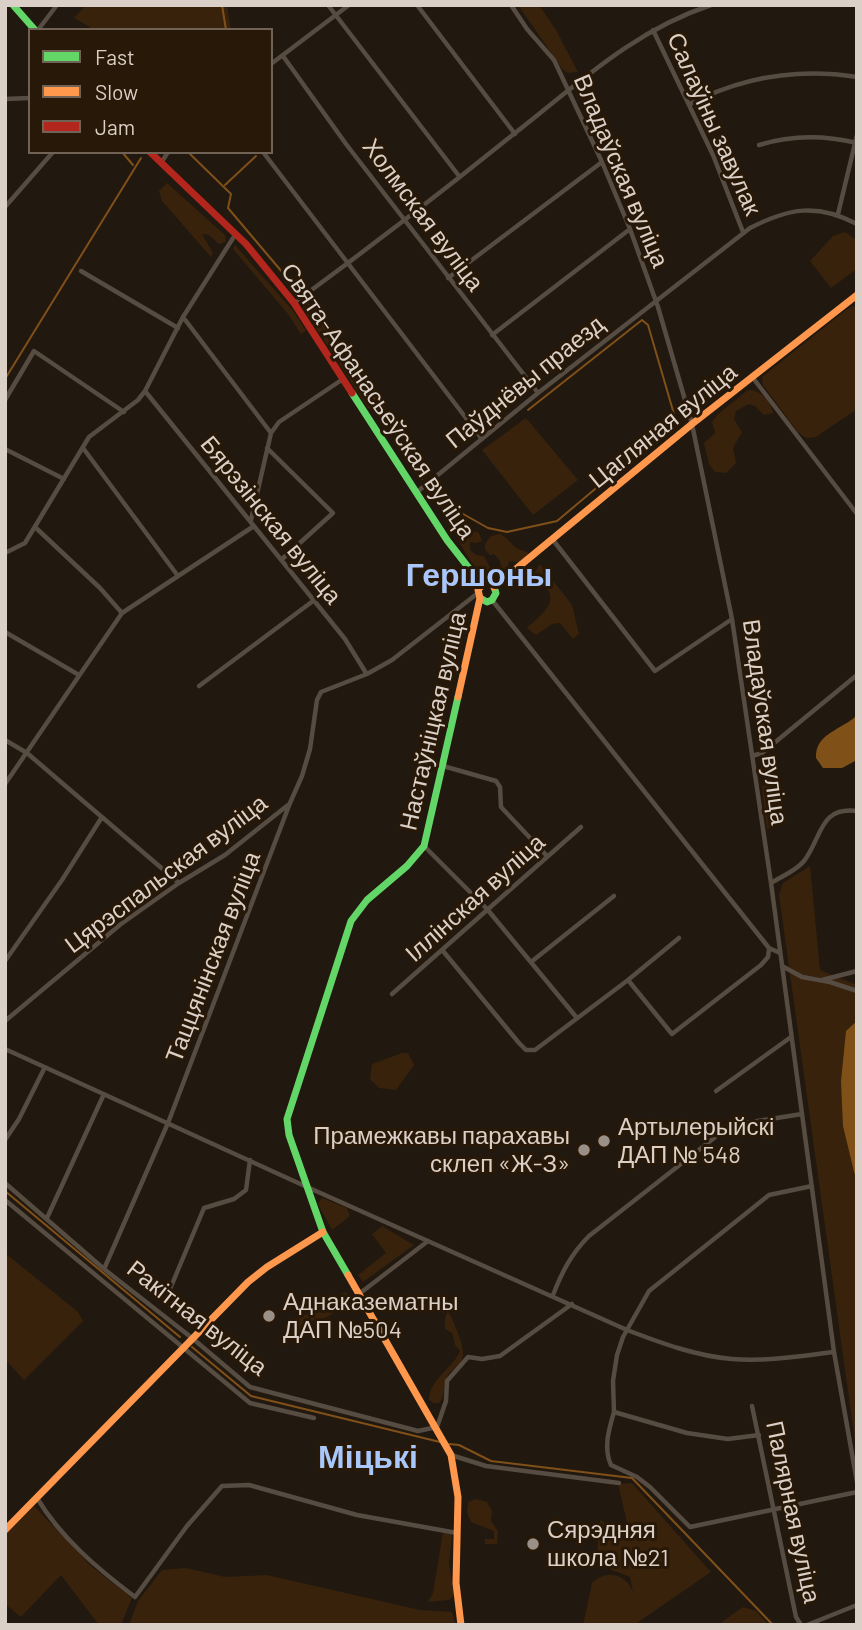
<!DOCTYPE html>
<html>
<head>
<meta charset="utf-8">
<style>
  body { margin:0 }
  #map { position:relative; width:862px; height:1630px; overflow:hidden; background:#21180f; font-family:Barlow,sans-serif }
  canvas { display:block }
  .frame { position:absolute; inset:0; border:7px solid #dbd0c7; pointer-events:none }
  .legend { position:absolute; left:28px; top:28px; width:245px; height:126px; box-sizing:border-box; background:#281808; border:2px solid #706254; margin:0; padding:9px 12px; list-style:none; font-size:21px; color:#dbd0c7 }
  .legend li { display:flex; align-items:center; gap:14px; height:35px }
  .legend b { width:35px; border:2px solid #706254 }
</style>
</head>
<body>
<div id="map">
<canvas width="862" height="1630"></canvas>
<div class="frame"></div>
<ul class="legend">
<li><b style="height:9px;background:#63d668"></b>Fast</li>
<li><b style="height:9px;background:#ff974d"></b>Slow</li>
<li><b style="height:9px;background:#b3261e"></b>Jam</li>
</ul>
</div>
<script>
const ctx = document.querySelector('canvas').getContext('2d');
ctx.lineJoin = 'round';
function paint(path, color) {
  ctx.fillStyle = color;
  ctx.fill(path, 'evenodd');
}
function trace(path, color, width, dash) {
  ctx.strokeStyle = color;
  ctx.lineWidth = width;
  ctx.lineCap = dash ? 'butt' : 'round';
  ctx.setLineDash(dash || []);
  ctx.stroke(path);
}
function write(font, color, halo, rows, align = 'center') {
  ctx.font = font + ' Barlow,sans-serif';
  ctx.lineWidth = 6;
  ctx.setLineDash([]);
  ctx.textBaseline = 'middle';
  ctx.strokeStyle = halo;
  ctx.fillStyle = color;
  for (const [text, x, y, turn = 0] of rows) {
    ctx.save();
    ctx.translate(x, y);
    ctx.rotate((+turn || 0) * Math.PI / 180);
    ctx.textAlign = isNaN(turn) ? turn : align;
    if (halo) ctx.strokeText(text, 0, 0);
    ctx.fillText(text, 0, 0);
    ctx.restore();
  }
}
paint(new Path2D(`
  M86,5H227L231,30H87L90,27L74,18Z
  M518,5H539L556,30L578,72L568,73L563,70Z
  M167,183L225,235L226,242L219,244L209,235L202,234L213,253L211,257L162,201L159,191Z
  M845,232L857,240V269L831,288L810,261L833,236Z
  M235,245L294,312L306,331L301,334L288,314L233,249Z
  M304,304L354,372L375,406L372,410L368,408L302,307Z
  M857,304V409L816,437L806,438L798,432L763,385L762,377L846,310Z
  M748,390C760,389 771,401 773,413L764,415L755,406L749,404L736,411L734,419L742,432L733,448L736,463L726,473L715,472L709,464L704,443L715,433L712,422L718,414Z
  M526,418L578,480L533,515L482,450Z
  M470,529L479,533L482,541L476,543L470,542V550L476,555L484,556L494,575L489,578C475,571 466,554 458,540L465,531Z
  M500,534C513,541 509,547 527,552L530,556L523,563L509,561L506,573L502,572L500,561L494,554L490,555L485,550V544L491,536Z
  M540,564L572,605L579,634L573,639L560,623L552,624L536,635L527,628C535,619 558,605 548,590C544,585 538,586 534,581L528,582L525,579L535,572Z
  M772,786L778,789L782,811L781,823L767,829L762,786Z
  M810,866L820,970L857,985V1456L779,895L783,883Z
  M402,1053H408L414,1065L396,1090L379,1088L370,1079L372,1064Z
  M322,1198L347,1208L350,1216L332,1230L318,1204Z
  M382,1226L414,1245L363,1282L358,1275L386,1253L372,1234Z
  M5,1253L78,1312L83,1321L24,1380L5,1359Z
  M344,1292L352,1296V1302L322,1320L307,1321L302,1325L296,1337L287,1329L288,1324L316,1309L327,1307Z
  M448,1311C453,1320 467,1350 462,1359C459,1366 451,1370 447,1376C443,1385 446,1395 439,1403H433L429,1399C430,1379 452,1369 460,1351L455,1345L452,1333L445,1329V1318Z
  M632,1483L711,1572L634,1625H583L592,1583C607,1568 628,1575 633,1593L630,1577L596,1564L600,1520L605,1523L606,1533L630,1535L618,1484Z
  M476,1499L487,1502L492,1511L491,1521L498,1531L497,1544H485V1539H494V1531L471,1522L467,1513L468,1502Z
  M34,1506L91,1566L132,1598L121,1625H99L61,1575L21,1617L5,1604V1535Z
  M443,1532L452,1534L449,1564L454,1595L449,1600L428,1602L433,1593Z
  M186,1568L225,1577L267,1575L420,1610L452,1612L456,1625H129L138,1601L162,1570Z
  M743,1607L756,1611L769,1625H718Z`), '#38220c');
paint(new Path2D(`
  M857,715V760L842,768H823L816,758C815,733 842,730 857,715Z
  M857,1021V1184L843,1126L841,1081L846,1031Z`), '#805019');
trace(new Path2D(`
  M222,5L226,30
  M122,152L133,165
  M188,152L231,194L228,208L299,292
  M225,185L256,156
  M307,302L344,357L356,367L422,479
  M5,379L141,158
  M431,489L449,506L488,528L507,532L557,521L676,421L648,325L642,320L528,410
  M5,1191L180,1337
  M192,1347L251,1396L440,1442
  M449,1444L459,1445L491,1461L632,1478L773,1625`), '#805019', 2);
trace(new Path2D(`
  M328,5L459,176
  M417,5L515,134
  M511,5L527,29L554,60L602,162L630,229L658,307L692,424L732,619L771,883L834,1352L857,1482
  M38,30L57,5
  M653,30L713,155L743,232
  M283,56L346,144L538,393
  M271,64L349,5
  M5,99L30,98
  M690,104C742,77 799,68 857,77
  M759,145C791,135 824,135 857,143
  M263,152L482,439
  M161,163L168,152
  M5,207L53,152
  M838,214L857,135
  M81,271L178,328
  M448,278L602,162
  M294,303C369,248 443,191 515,133C579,83 633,31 711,5
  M183,317L271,433
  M492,335L630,229
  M753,378L857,514
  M145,391L345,639L366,673
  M5,400L34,351L124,412
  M83,448L178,576
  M267,448L333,513L281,560
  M5,449L64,479
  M417,492L538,393L750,228C789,208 817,203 857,224
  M251,520L271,433L279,422L343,379
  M35,527L100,588L122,613
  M553,540L655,671L732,619
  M5,553L25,543L89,437L138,400L145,391L183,317L235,235
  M492,600L769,948L780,953
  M5,632L79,675
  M199,686L313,601
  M5,740L27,753L179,883
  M752,756L762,753L857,675
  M443,766L496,781L500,787L501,807L547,856
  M5,784L122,613L254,526
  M424,846L487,909L577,1018
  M771,883C782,876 796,871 804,861C822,838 819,806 857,811
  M443,951L519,1043L526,1050H535L628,980L679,938
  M5,961L62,880L102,817
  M531,962L614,896
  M782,966L802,977L830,982L857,991
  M628,980L672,1034L761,965L768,957L769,949
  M822,980L857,971
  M392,994L581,827
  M5,1021L121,924L179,883L225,855L288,805
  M5,1049L307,1187L627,1330C661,1343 696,1356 732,1359C765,1362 801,1356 834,1352
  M716,1091L791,1037
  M5,1140L19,1119L45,1067
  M5,1183L104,1269L192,1338L250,1387L418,1431L437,1427L446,1401L447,1381L468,1357L482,1359L500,1356L572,1304
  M5,1200L250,1403L314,1418
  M47,1218L104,1094
  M104,1269L168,1123L290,803L302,776L310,749L317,700L321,692L367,674L392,660L478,593
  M170,1289L204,1208L234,1199L246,1190L250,1160
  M359,1294L428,1241
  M553,1295C562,1272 571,1254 589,1236L723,1131L745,1123L802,1114
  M752,1406L796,1617L801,1625
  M614,1412C609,1429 603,1448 611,1465L637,1477L650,1487L690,1527L857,1492
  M759,1435L728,1439L687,1433L614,1412L613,1381L617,1355L623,1337L649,1291L769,1195L812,1186
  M451,1455L486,1466L619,1483
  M37,1498C61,1538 98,1569 135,1597L187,1526L222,1486L249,1485L357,1515L457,1533
  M807,1625L857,1605`), '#564c42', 4.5);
trace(new Path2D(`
  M13,5L35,30
  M352,393L447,540L482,585
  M480,598L487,602L492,600L496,593L494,587
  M348,1275L323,1232L289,1135L287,1119L351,921L367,900L407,866L424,846L458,697`), '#63d668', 7);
trace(new Path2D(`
  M494,587L692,424L857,295
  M458,697L480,598L478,590L482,585
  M348,1275L451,1455L458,1497L456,1583L461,1625
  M5,1530L248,1282L267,1267L323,1232`), '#ff974d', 7);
trace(new Path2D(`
  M150,152L246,244L294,303L352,393`), '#b3261e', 7);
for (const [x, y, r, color] of [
  [604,1141,7,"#9a9087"],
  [584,1150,7,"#9a9087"],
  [269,1316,7,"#9a9087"],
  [533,1544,7,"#9a9087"]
]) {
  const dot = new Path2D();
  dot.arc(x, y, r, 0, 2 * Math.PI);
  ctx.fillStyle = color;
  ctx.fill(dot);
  trace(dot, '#281808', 2.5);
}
write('24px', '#dbd0c7', '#281808', [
  ["Салаўіны завулак",714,124,66],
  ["Владаўская вуліца",621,171,67],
  ["Холмская вуліца",423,215,53],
  ["Паўднёвы праезд",525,382,-39],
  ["Свята-Афанасьеўская вуліца",378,401,56],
  ["Цагляная вуліца",663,426,-39],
  ["Бярэзінская вуліца",271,520,51],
  ["Настаўніцкая вуліца",433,721,-77],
  ["Владаўская вуліца",765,722,82],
  ["Цярэспальская вуліца",166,874,-37],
  ["Іллінская вуліца",475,898,-42],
  ["Таццянінская вуліца",213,957,-69],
  ["Ракітная вуліца",197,1318,38],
  ["Палярная вуліца",793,1512,78]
]);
write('24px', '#dbd0c7', '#281808', [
  ["Артылерыйскі",618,1127],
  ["ДАП № 548",618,1155],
  ["Прамежкавы парахавы",570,1136,"right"],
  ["склеп «Ж-З»",570,1164,"right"],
  ["Аднаказематны",283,1302],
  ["ДАП №504",283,1330],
  ["Сярэдняя",547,1530],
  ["школа №21",547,1558]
], 'left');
write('bold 32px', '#a9c7fb', '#281808', [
  ["Гершоны",479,575],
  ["Міцькі",368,1457]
]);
</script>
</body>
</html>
